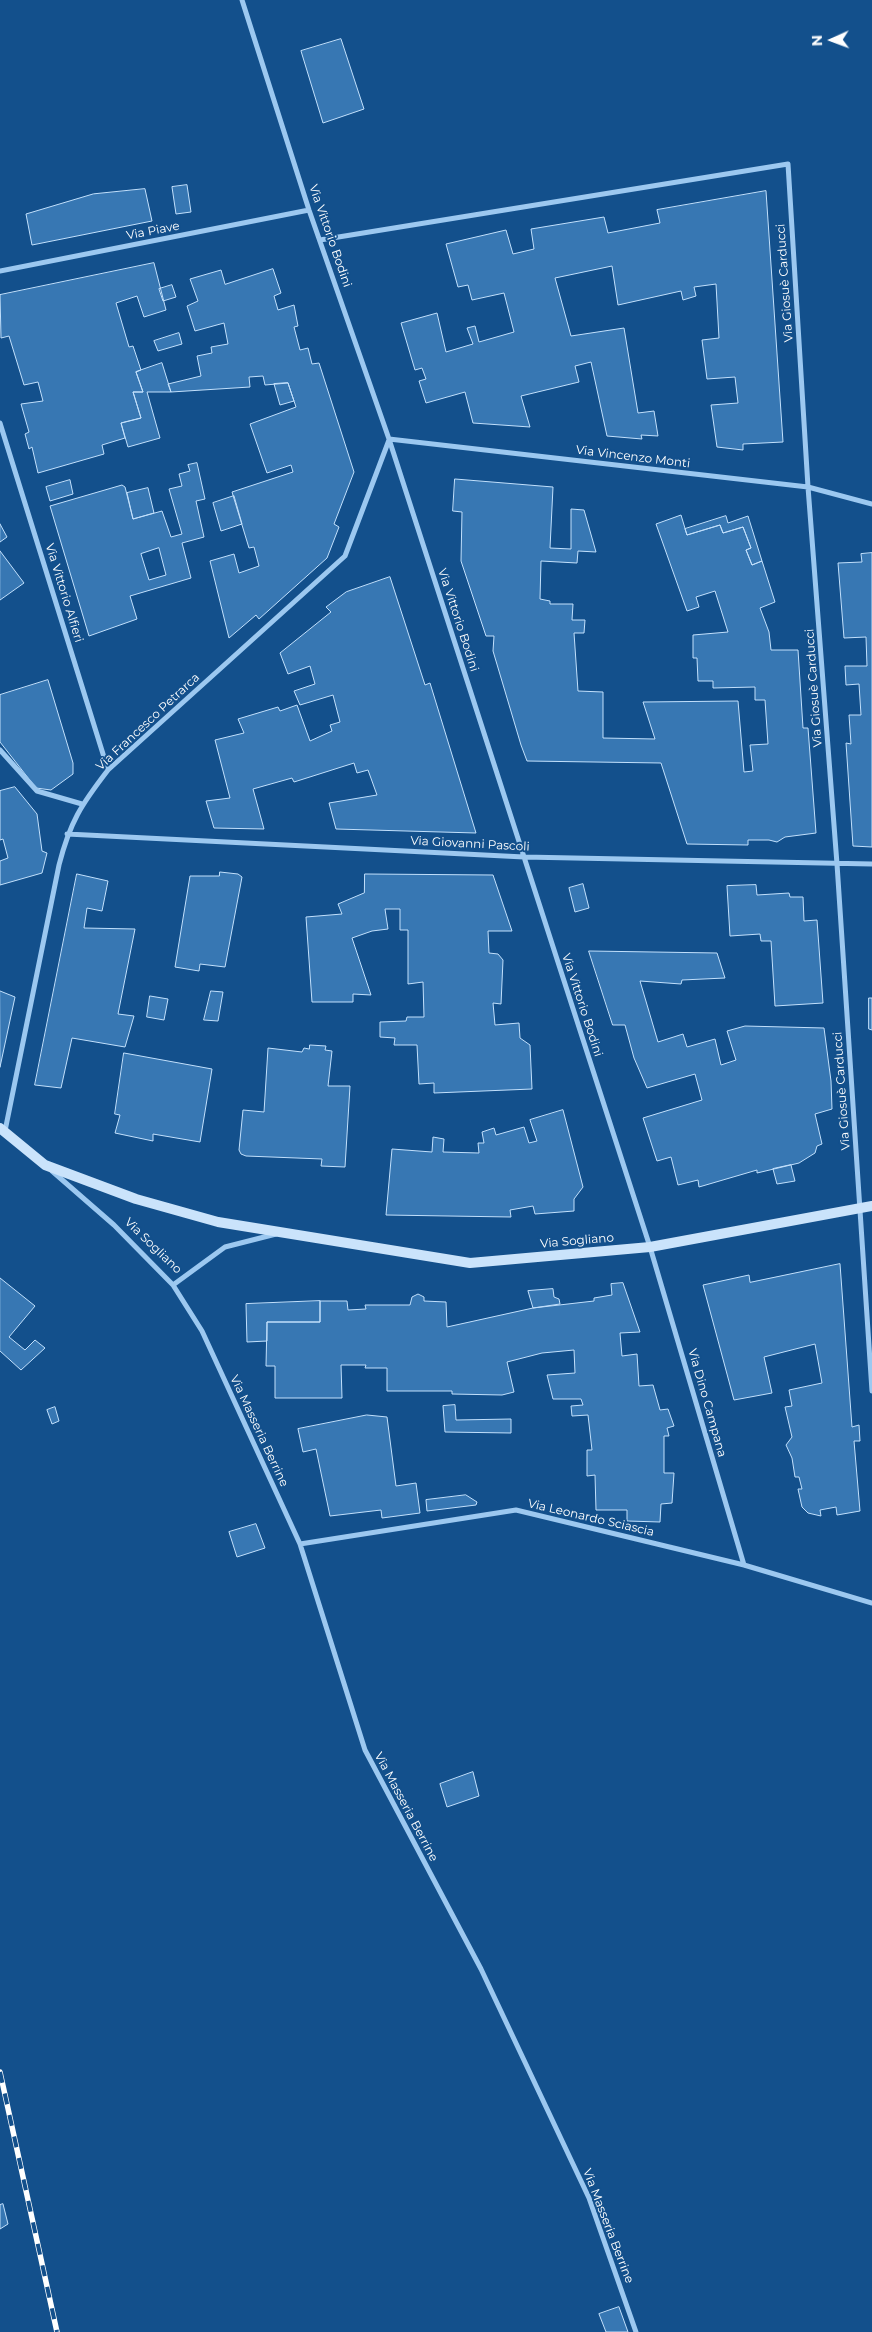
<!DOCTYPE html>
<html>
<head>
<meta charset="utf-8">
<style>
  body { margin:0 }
  #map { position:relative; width:872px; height:2332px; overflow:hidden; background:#13508c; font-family:Montserrat,sans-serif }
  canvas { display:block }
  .north { position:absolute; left:807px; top:15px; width:50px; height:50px; -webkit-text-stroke:4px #13508c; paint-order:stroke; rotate:268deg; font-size:14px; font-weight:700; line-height:20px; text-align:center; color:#fff }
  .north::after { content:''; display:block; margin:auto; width:18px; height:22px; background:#fff; clip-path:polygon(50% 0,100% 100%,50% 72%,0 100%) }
</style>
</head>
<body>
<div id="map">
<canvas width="872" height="2332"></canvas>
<div class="north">N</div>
</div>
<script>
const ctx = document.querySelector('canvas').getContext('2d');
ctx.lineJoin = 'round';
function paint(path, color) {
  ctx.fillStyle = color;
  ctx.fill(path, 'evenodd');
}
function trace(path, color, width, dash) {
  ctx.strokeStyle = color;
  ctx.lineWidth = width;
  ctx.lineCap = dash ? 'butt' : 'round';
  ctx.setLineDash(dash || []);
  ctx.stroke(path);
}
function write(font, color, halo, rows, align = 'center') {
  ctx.font = font + ' Montserrat,sans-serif';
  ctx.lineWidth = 4;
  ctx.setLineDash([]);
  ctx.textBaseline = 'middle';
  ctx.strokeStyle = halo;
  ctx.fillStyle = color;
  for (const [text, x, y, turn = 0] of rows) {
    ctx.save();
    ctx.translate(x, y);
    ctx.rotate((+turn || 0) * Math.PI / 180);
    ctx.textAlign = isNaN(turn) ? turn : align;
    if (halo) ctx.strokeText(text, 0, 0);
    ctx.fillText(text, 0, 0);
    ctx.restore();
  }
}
const building = new Path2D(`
  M341,39L364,109L323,123L301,51Z
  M187,185L191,212L176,214L172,187Z
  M145,189L152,221L32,245L26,214L93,194Z
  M766,191L783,442L743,444V450L717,447L711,405L738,403L735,377L707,379L702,340L719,338L716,284L694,287L696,296L683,300L681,291L618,305L612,266L555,278L571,336L624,328L638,413L654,411L658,436L641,435L642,439L607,436L591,362L575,366L579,382L521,396L530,427L473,423L465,392L426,403L419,381L426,379L422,368L415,370L401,323L437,313L446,352L473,344L467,328L475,326L479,342L514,332L504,293L472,300L468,285L458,287L446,244L506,230L513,254L534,249L531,229L604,217L608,233L660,223L657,210Z
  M154,263L166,310L144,317L137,296L116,303L129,347L133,346L141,370L136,372L143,392H133L141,418L121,423L125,438L102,445L104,454L38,473L32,447L29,449L25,434L29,432L21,404L43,401L38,382L24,385L9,336L1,338L0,295Z
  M273,269L281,293L274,296L278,310L294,305L298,326L294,327L300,350L308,348L312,364L319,363L354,472L334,524L339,527L327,558L259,619L256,615L229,638L210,561L234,554L239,573L259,566L254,547L249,548L232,492L293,472L291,465L267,473L250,424L296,407L288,383L265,385L263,376L249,377L250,387L171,392L168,384L201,376L197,356L212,353L211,347L228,344L224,323L195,331L187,306L198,301L190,279L221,270L225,284Z
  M172,285L176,297L163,301L159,289Z
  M179,333L182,344L158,351L154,341Z
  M162,363L171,392H147L160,438L128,447L121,423L141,418L133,392H143L136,372Z
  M288,383L294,401L280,405L274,384Z
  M197,463L205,499L196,501L204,537L182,543L191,578L130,596L137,619L89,636L50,506L122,485L125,487L133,519L162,511L171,537L182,534L169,489L182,486L179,474L190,471L188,465ZM159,548L166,575L149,580L141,554Z
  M455,479L553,487L550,548L571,549V509L584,510L596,552L578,551L577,563L541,561L540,599L550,601V604H573L572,620H585L584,633H574L578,691L603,692V738L655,739L643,702L738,701L744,772L753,771L750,745L768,744L765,700H755V687L713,688V681H698L697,658H693V635L728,632L715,591L696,597L699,607L687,611L656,524L681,515L687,535L720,525L723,533L743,527L751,548L746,550L752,565L762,561L775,602L760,608L769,632L771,650H798L803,728H808L816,833L785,837L777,842L769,840H748V845L687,844L661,763L527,761L521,745L493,651L494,636H486L461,561L462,512L453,511Z
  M70,480L73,494L50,501L46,487Z
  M148,488L154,513L133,519L127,493Z
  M234,496L242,524L221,531L213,503Z
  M726,516L728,523L748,516L762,561L752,565L746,550L751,548L743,527L723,533L720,525L687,535L685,529Z
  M0,524L7,537L0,542Z
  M0,551L24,583L0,600Z
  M872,553V847L853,846L846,743L851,744L849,715H861L859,684L846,685L845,666H867L866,637L844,638L838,563L862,562L861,554Z
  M390,577L425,685L430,683L476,833L336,829L329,803L377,795L368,770L357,773L354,763L294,782L292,778L253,789L264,829L214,828L206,801L230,798L215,740L244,733L238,719L278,707L280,711L297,705L310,741L332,731L330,725L340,722L333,695L300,705L294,691L315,684L310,666L288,674L280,653L331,612L326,607L346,592Z
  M48,680L73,763V774L51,790L36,788L0,742V695Z
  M15,787L37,814L42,851L47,853L42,873L0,885V861L8,858L3,839L0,840V791Z
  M220,872L238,874L242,877L225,967L200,964L199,971L175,967L190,876H219Z
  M77,874L108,881L102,911L87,908L84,928L135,929L118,1014L134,1016L125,1047L72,1038L61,1088L35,1085Z
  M365,874L493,875L512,931H488L489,953L498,954L503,960L501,1004L493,1003L495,1025L519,1023L520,1038L530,1045L532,1089L434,1093V1083L419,1084L417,1045H394L395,1038L380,1037V1022L406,1021L407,1017H424L423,982L408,984V930H400V909H385L388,929L372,931L352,938L371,995L353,994V1002H312L306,917L342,914L338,904L364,893Z
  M583,884L589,908L575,912L569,888Z
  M756,885L757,895L789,893L790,897H803L804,921L817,920L823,1003L775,1006L771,941H761L760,934L730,936L727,886Z
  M589,951L717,953L725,978L682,980L681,984L640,981L658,1042L683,1034L687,1047L715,1039L721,1065L736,1060L727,1031L745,1026L824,1028L831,1081L832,1109L815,1114L822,1144L817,1146L815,1153L799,1163L757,1173V1170L699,1187L698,1180L678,1185L671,1157L657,1161L643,1118L702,1100L695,1074L647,1088L634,1058L625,1025H613Z
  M0,991L15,997L0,1067Z
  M211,991L223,992L218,1021L204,1020Z
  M150,996L168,999L164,1020L147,1017Z
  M869,998H872V1030L869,1029Z
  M310,1045L326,1046L325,1050L332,1051L328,1086H350L345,1167L321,1166L322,1159L246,1156L241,1154L239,1150L243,1110L264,1112L268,1048L302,1052L304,1048L309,1049Z
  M124,1053L212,1069L200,1142L153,1134V1141L115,1133L120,1115L115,1114Z
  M563,1110L583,1187L574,1199V1211L535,1214L533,1206L510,1210L511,1217L386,1215L392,1149L432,1152L433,1137L444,1139L443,1152L479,1153L478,1143H484L482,1132L494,1128L496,1135L524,1127L529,1143L537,1141L530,1120Z
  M791,1165L795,1181L777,1184L773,1169Z
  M840,1264L852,1427L859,1425L860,1441H854L860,1511L837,1515L836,1507L820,1510L821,1516L808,1513L802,1507L798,1489H802L799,1477H795L792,1458L786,1445L792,1437L785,1407L792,1406L789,1390L822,1383L815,1344L764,1357L772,1393L734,1400L703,1285L749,1275L750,1282Z
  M0,1278L35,1306L9,1337L25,1350L35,1340L45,1348L21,1370L0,1351Z
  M623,1283L640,1332L620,1333L622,1356L637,1354L639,1386L653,1385L660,1410L668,1409L674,1426L667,1428L669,1436H664V1473H674L672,1503L661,1504L660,1522L627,1521V1510H596L595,1475L587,1476V1450H592L588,1415L572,1416L571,1406L583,1405L581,1399H553L547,1375L575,1373L574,1350L542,1353L507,1362L514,1392L502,1395L452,1394V1391H387V1368H365L366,1365H341L342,1398H275V1366H266L267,1322H320V1301H347L348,1310L366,1309L365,1305H410L412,1297L418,1294L424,1297V1301L446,1302L447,1327L533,1308L594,1301V1298L612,1295L611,1284Z
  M553,1289L554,1297L559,1299L560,1304L533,1308L528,1291Z
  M320,1301V1322H267V1341L247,1342L246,1304Z
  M455,1405L456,1420L511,1419V1433L445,1432L443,1406Z
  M55,1407L59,1421L52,1424L47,1410Z
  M367,1415L387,1417L396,1486L416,1483L420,1513L382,1518L381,1510L330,1516L316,1449L303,1452L298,1429Z
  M466,1495L477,1502L476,1505L427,1511L426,1500Z
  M256,1524L265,1548L237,1557L229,1532Z
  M473,1772L479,1796L447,1807L440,1784Z
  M3,2204L8,2224L0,2229V2205Z
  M619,2307L628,2332H606L599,2314Z`);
paint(building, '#3777b3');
trace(building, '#c2e0fc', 1);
trace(new Path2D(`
  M242,0L309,210L389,439L650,1247L744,1565
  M320,240L788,164L808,487L837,864L872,1391
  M0,271L309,210
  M0,423L108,770
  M389,439L808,487L872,504
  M0,750L37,791L82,804
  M67,834L524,857L872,864
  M5,1131L59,865C70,822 81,805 108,770L345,556L389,440
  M52,1171L114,1225L173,1285L202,1331L300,1544L365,1750L481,1969L589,2198L636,2332
  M173,1285L225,1247L276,1234
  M300,1544L516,1510L744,1565L872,1603`), '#9cc8f0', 5);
trace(new Path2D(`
  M0,1128L45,1165L136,1199L218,1222L470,1263L650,1247L872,1206`), '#cae3fb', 10);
const rail = new Path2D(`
  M0,2072L57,2332`);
trace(rail, '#fff', 5.5);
trace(rail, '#13508c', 4, [11]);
write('12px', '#fff', '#13508c', [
  ["Via Piave",153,231,-11],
  ["Via Vittorio Bodini",330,236,71],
  ["Via Giosuè Carducci",785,283,-94],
  ["Via Vincenzo Monti",633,457,7],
  ["Via Vittorio Alfieri",64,593,73],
  ["Via Vittorio Bodini",458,620,72],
  ["Via Giosuè Carducci",814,688,-94],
  ["Via Francesco Petrarca",148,722,-43],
  ["Via Giovanni Pascoli",470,844,3],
  ["Via Vittorio Bodini",582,1005,72],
  ["Via Giosuè Carducci",842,1091,-94],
  ["Via Sogliano",577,1241,-5],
  ["Via Sogliano",153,1246,44],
  ["Via Dino Campana",707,1403,74],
  ["Via Masseria Berrine",259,1431,65],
  ["Via Leonardo Sciascia",591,1518,13],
  ["Via Masseria Berrine",406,1807,62],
  ["Via Masseria Berrine",608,2226,69]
]);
</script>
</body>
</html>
